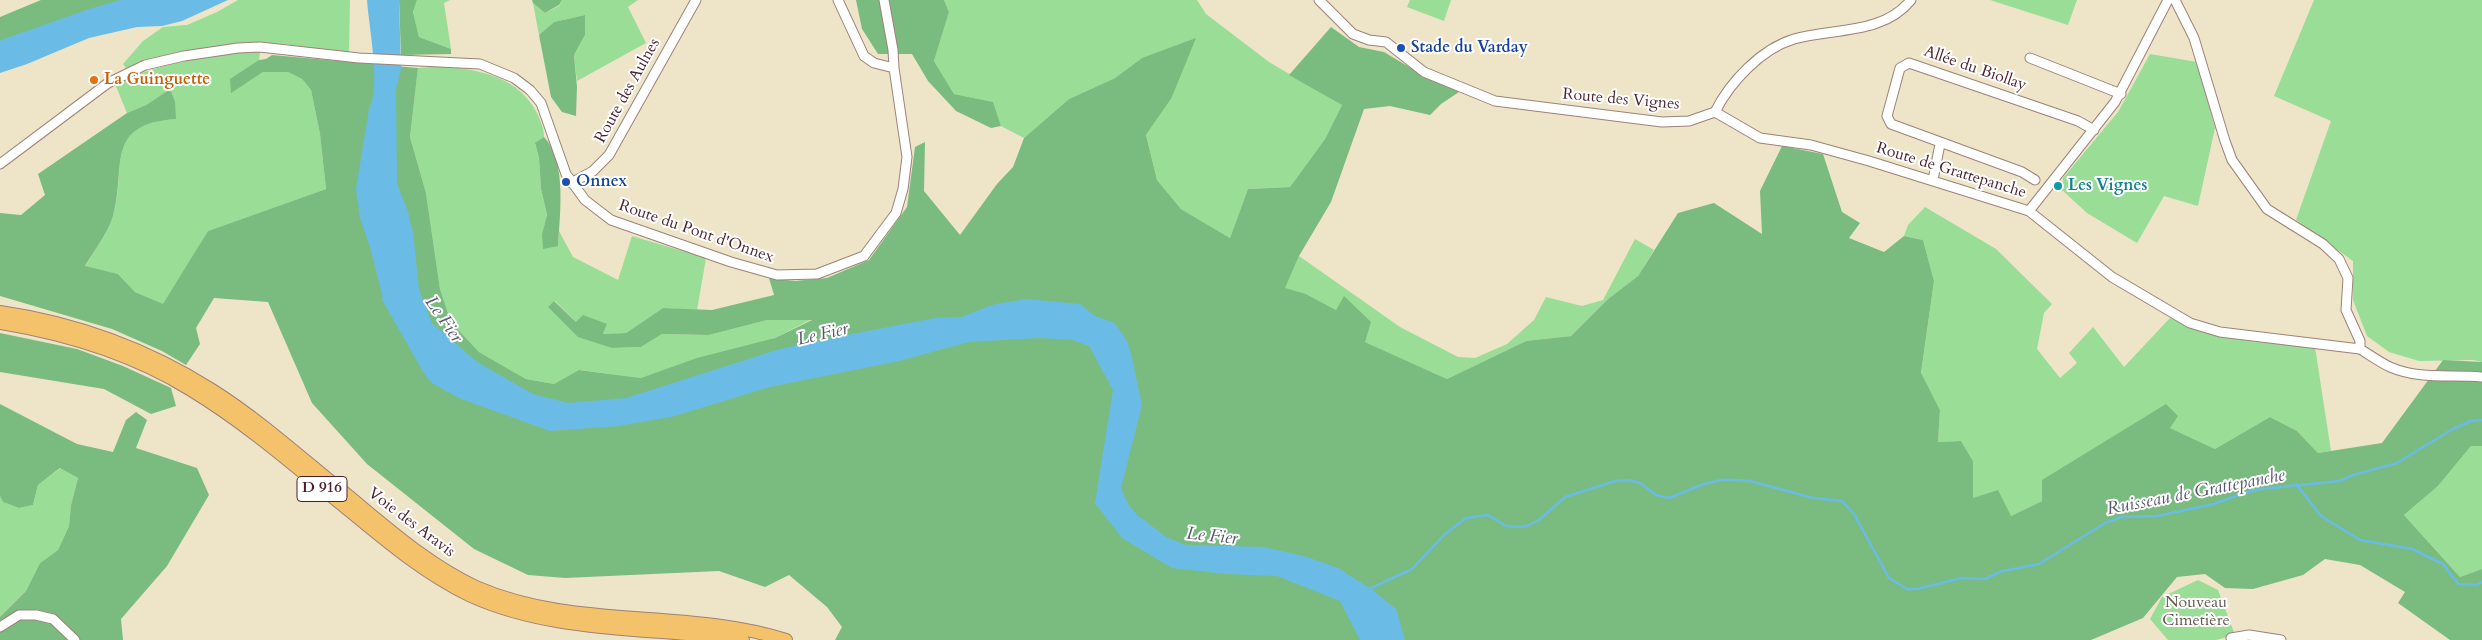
<!DOCTYPE html>
<html>
<head>
<meta charset="utf-8">
<style>
  body { margin:0 }
  canvas { display:block; background:#eee4c7 }
</style>
</head>
<body>
<canvas width="2482" height="640"></canvas>
<script>
const ctx = document.querySelector('canvas').getContext('2d');
ctx.lineJoin = 'round';
function paint(path, color) {
  ctx.fillStyle = color;
  ctx.fill(path, 'evenodd');
}
function trace(path, color, width, dash) {
  ctx.strokeStyle = color;
  ctx.lineWidth = width;
  ctx.lineCap = dash ? 'butt' : 'round';
  ctx.setLineDash(dash || []);
  ctx.stroke(path);
}
function write(font, color, halo, rows, align = 'center') {
  ctx.font = font + ' Cardo,serif';
  ctx.lineWidth = 4;
  ctx.setLineDash([]);
  ctx.textBaseline = 'middle';
  ctx.strokeStyle = halo;
  ctx.fillStyle = color;
  for (const [text, x, y, turn = 0] of rows) {
    ctx.save();
    ctx.translate(x, y);
    ctx.rotate((+turn || 0) * Math.PI / 180);
    ctx.textAlign = isNaN(turn) ? turn : align;
    if (halo) ctx.strokeText(text, 0, 0);
    ctx.fillText(text, 0, 0);
    ctx.restore();
  }
}
paint(new Path2D(`
  M238,0H350L349,55C338,54 326,53 315,52C305,50 295,45 285,44C231,39 176,53 126,68L123,64L143,41L163,27L187,25L217,12Z
  M417,0H450L444,3L451,49L419,37L413,12Z
  M562,0H638L628,7L646,43L577,81L574,55L585,35V15L554,22L539,35L533,3L545,13L559,6Z
  M944,0H1197L1206,14L1269,62L1342,105L1325,139L1290,187L1248,189L1230,238L1181,209L1157,180L1146,135L1171,99L1142,58L1115,78L1069,99L1024,138L1001,126L992,102L954,94L934,61L949,12Z
  M1410,0H1451L1444,21L1407,7Z
  M1990,0H2077L2068,25Z
  M2314,0H2482V362L2473,360L2419,361L2389,352L2367,336L2353,300V261L2296,220L2331,121L2274,96Z
  M239,52H260L259,60L231,92L263,72H288L302,79L311,90L320,134L326,189L208,231L164,305L135,292L118,274L85,267C94,251 108,233 113,216C128,168 102,124 175,119L170,89L146,105L127,113L115,84C154,65 195,59 239,52Z
  M2150,54L2197,62L2215,128L2198,206L2164,196L2137,243L2087,213L2062,190L2063,178L2118,112Z
  M443,66C480,70 520,77 538,115C541,123 544,128 544,137L535,144L539,158L541,189L547,216L542,234L558,246L559,231L573,257L618,280L632,236L706,258L697,310L663,308L626,333L603,334L607,324L576,322L555,301L549,306L612,348L641,347L662,334L709,335L767,320L812,319L775,338L641,378L580,370L554,384L526,379L479,352L451,322L440,289L426,193L410,137L418,68Z
  M1925,207L1996,249L2052,304L2044,313L2037,349L2060,378L2077,363L2069,353L2093,327L2124,367L2170,318C2220,342 2261,342 2315,347L2331,451L2318,453L2297,431L2270,417L2215,449L2170,428L2043,480L2042,501L2011,516L1973,499V461L1961,441L1938,442L1940,410L1921,374L1934,281L1923,240L1904,236L1908,225Z
  M1635,239L1654,250L1638,276L1608,299L1571,336L1526,341L1447,379L1365,342L1344,297L1336,310L1306,294L1284,289L1299,256L1400,327L1458,357L1475,358L1507,344L1534,320L1546,297L1582,306L1603,300Z
  M2471,446H2482V569L2460,577L2404,515L2438,486Z
  M61,468L78,478L71,505L69,526L58,550L40,563L26,591L0,617V496L3,502L19,508L33,505L38,485Z
  M2198,580L2218,590L2235,635L2216,640H2168L2150,619L2162,597Z`), '#99dd96');
paint(new Path2D(`
  M41,0H154L90,17L0,49V17Z
  M399,0H417L413,12L419,37L451,49V54L401,55Z
  M532,0H562L559,5L545,13L533,3Z
  M856,0H944L949,12L934,61L954,94L993,102L1001,126L991,128L956,111L928,81L912,54H878L862,29Z
  M585,15V35L574,55L577,87L576,116L562,112L551,97L539,35L554,22Z
  M1331,27L1359,47L1384,52L1424,76L1459,92L1441,104L1430,115L1390,106L1364,109L1331,202L1299,256L1285,288L1306,294L1336,310L1344,296L1371,322L1365,342L1447,379L1526,341L1571,336L1608,299L1638,276L1678,213L1714,203L1762,234L1760,191L1782,146L1823,154L1842,212L1860,223L1849,238L1884,252L1904,236L1923,240L1934,281L1921,373L1940,410L1938,442L1961,441L1973,461V498L1998,490L2011,516L2042,501V480L2166,404L2178,416L2170,428L2215,449L2270,417L2297,431L2318,453L2382,443L2443,360L2482,362V446H2471L2438,486L2404,515L2460,577L2482,569V640H2450L2398,603L2405,592L2360,565L2325,559L2303,575L2253,589L2225,588L2205,574L2177,577L2143,618L2091,640H835L842,627L827,607L789,575L765,587L719,571L565,578L528,575L474,549L367,464L312,403L268,302L214,298L196,328L200,344L186,365L162,351L112,329L0,296V213L21,215L45,195L38,174L127,113L146,105L170,89L175,102L176,119C103,124 127,167 113,216C108,233 94,251 85,266L118,274L135,292L163,304L208,231L326,189L320,134L311,90L302,79L288,72H263L231,93L230,79L259,60L266,59L272,55L418,68L410,137L426,193L440,289L451,322L479,352L526,379L554,384L579,370L641,378L697,358L775,338L812,320H767L709,335L662,334L641,347L612,348L578,337L548,307L554,301L576,322L583,315L607,324L603,334L626,333L663,308L712,310L774,295L769,278L795,281L827,278L869,260L907,207L915,147L925,142L924,191L960,235L997,184L1013,167L1024,138L1069,99L1115,78L1142,58L1196,38L1171,99L1146,135L1157,180L1181,209L1230,238L1248,189L1290,187L1325,139L1342,105L1289,75Z
  M544,137C567,161 560,214 558,246L543,249L542,234L547,215L541,189L539,158L535,143Z
  M0,333L77,349L123,366L171,388L176,406L151,414L104,389L0,372Z
  M0,404L77,444L113,452L126,420L136,412L147,420L136,448L197,468L209,495L167,566L121,619L123,640H0V617L26,591L40,563L58,550L69,526L71,505L78,478L60,468L38,485L33,505L19,508L3,502L0,496Z`), '#7abc7f');
paint(new Path2D(`
  M154,0H228L182,21L162,26L137,27L89,38L27,64L0,73V49L90,17Z
  M367,0H399L401,69L396,89L397,184L408,212L413,232L419,290L432,323L477,362L533,394L568,403L626,398L780,349L842,336L935,318L961,317L995,304L1027,299L1080,304L1095,316L1115,323L1128,343L1132,358L1142,405L1121,488L1128,504L1136,514L1166,537L1186,545L1264,547L1307,557L1338,568L1371,589L1396,609L1405,640H1360L1340,601L1277,576L1226,574L1172,568L1122,538L1095,503L1113,390L1089,346L1073,340L1039,338L969,342L899,361L770,387L671,417L618,426L550,431L461,399L432,383L425,375L381,298H383L370,247L360,218L356,189L369,109C381,86 369,28 367,0Z`), '#6abce6');
trace(new Path2D(`
  M2296,484L2321,516L2360,540L2412,549L2443,564L2458,584L2477,585L2482,582
  M1369,589L1412,569L1444,535L1466,518L1488,515L1506,526L1516,527L1527,526L1539,520L1565,497L1615,481L1629,480L1640,483L1656,495L1669,498L1704,484L1721,480H1735L1750,481L1813,498L1842,501L1854,514L1889,578L1907,589H1917L1962,578L1985,579L2002,571L2039,564L2105,523L2122,517L2157,516L2214,504L2244,493L2261,489L2340,481L2353,475L2397,463L2451,430L2471,421L2482,420`), '#6abce6', 2.5);
trace(new Path2D(`
  M0,48L90,16L146,0`), '#6abce6', 14);
const minor = new Path2D(`
  M838,0L864,56L874,63L894,68
  M1319,0L1353,34L1369,40L1386,42L1424,72L1495,101L1662,122L1689,121L1715,112
  M2175,0L2194,38L2225,141L2232,160L2267,209L2323,244L2339,259L2348,278L2346,310L2360,341V349C2370,355 2379,362 2390,367C2420,380 2451,374 2482,377
  M2030,58L2121,94
  M1715,112L1760,138L1811,145L1869,161L2029,211L2112,277L2190,323L2220,332L2360,349
  M1715,112C1730,82 1761,49 1794,39C1833,28 1883,35 1911,0
  M0,164L108,83L145,65L184,56L238,48L260,47L359,58L480,64L514,78L530,90L541,103L566,174L585,200L611,220L731,262L777,275L817,274L864,256L896,213L903,189L907,157L894,68L893,50L884,0
  M1933,180L1940,144
  M2035,180L2022,172L1891,124L1887,116L1900,68L1909,63L2078,121L2094,130
  M571,183L593,171L609,155L696,0
  M2029,211L2115,102L2168,0
  M0,627L19,615H36L53,619L75,640
  M2231,638L2249,635L2281,640`);
const highway = new Path2D(`
  M0,312C76,323 147,349 212,390C258,419 299,456 341,490C383,524 426,564 476,587C574,630 686,608 786,640
  M0,323C67,334 133,354 191,390C242,421 288,460 334,498C376,532 419,571 469,595C553,634 652,627 743,640`);
trace(minor, '#9c8279', 11);
trace(highway, '#9c8279', 14);
trace(minor, '#fff', 9);
trace(highway, '#f3c26a', 12);
for (const [x, y, r, color] of [
  [1401,48,5,"#1a4fb4"],
  [94,80,5,"#e8710a"],
  [566,182,5,"#1a4fb4"],
  [2058,186,5,"#0f9aa8"]
]) {
  const dot = new Path2D();
  dot.arc(x, y, r, 0, 2 * Math.PI);
  ctx.fillStyle = color;
  ctx.fill(dot);
  trace(dot, '#fff', 2);
}
for (const [x, y, w] of [
  [322,489,50]
]) {
  const box = new Path2D();
  box.roundRect(x - w / 2, y - 12.5, w, 25, 4);
  ctx.fillStyle = '#fff';
  ctx.fill(box);
  trace(box, '#4a1f2b', 1);
}
write('bold 15px', '#4a1f2b', null, [
  ["D 916",322,489]
]);
write('bold 16px', '#164399', '#fff', [
  ["Stade du Varday",1411,48],
  ["Onnex",576,182]
], 'left');
write('16px', '#4a1f2b', '#fff', [
  ["Allée du Biollay",1975,69,19],
  ["Route des Aulnes",628,91,-61],
  ["Route des Vignes",1621,100,5],
  ["Route de Grattepanche",1951,171,17],
  ["Route du Pont d'Onnex",696,232,19],
  ["Voie des Aravis",411,523,37]
]);
write('bold 16px', '#c56008', '#fff', [
  ["La Guinguette",104,80]
], 'left');
write('bold 16px', '#0d838f', '#fff', [
  ["Les Vignes",2068,186]
], 'left');
write('16px', '#62584b', '#fff', [
  ["Nouveau",2196,603],
  ["Cimetière",2196,621]
]);
write('italic 18px', '#55566c', '#fff', [
  ["Le Fier",443,320,55],
  ["Le Fier",823,335,-13],
  ["Ruisseau de Grattepanche",2196,493,-11],
  ["Le Fier",1212,537,6]
]);
</script>
</body>
</html>
